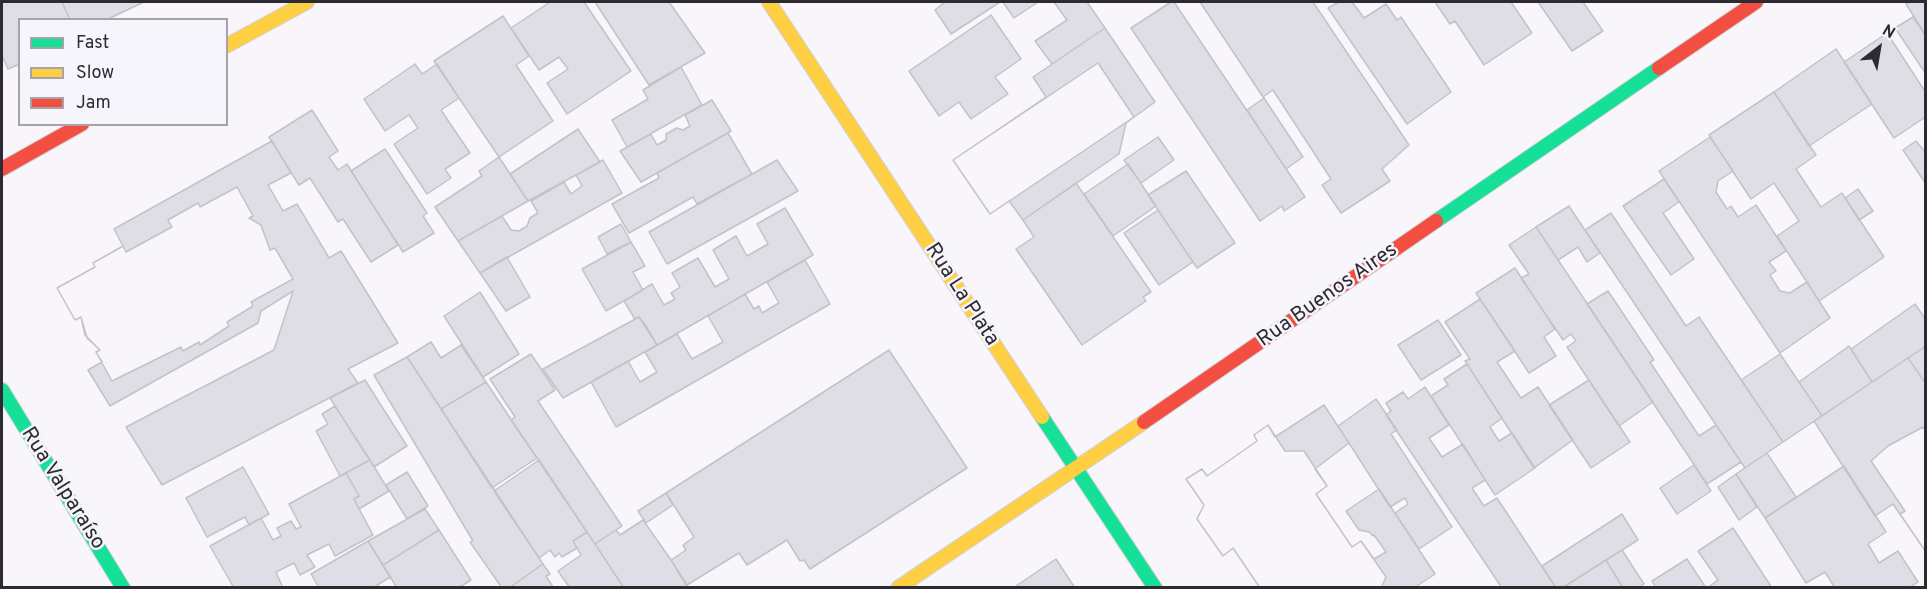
<!DOCTYPE html>
<html>
<head>
<meta charset="utf-8">
<style>
  body { margin:0 }
  #map { position:relative; width:1927px; height:589px; overflow:hidden; background:#f8f6fb; font-family:Overpass,sans-serif }
  canvas { display:block }
  .frame { position:absolute; inset:0; border:3px solid #2d2a31; pointer-events:none }
  .legend { position:absolute; left:18px; top:18px; width:210px; height:108px; box-sizing:border-box; background:#f7f5fc; border:2px solid #a6a4ab; margin:0; padding:8px 10px; list-style:none; font-size:18px; color:#2d2a31 }
  .legend li { display:flex; align-items:center; gap:12px; height:30px }
  .legend b { width:30px; border:2px solid #a6a4ab }
  .north { position:absolute; left:1849px; top:18px; width:60px; height:60px; -webkit-text-stroke:4px #f7f5fc; paint-order:stroke; rotate:31deg; font-size:16px; font-weight:700; line-height:24px; text-align:center; color:#2d2a31 }
  .north::after { content:''; display:block; margin:auto; width:21px; height:27px; background:#2d2a31; clip-path:polygon(50% 0,100% 100%,50% 72%,0 100%) }
</style>
</head>
<body>
<div id="map">
<canvas width="1927" height="589"></canvas>
<div class="frame"></div>
<ul class="legend">
<li><b style="height:8px;background:#16e098"></b>Fast</li>
<li><b style="height:8px;background:#ffcf43"></b>Slow</li>
<li><b style="height:8px;background:#f24e42"></b>Jam</li>
</ul>
<div class="north">N</div>
</div>
<script>
const ctx = document.querySelector('canvas').getContext('2d');
ctx.lineJoin = 'round';
function paint(path, color) {
  ctx.fillStyle = color;
  ctx.fill(path, 'evenodd');
}
function trace(path, color, width, dash) {
  ctx.strokeStyle = color;
  ctx.lineWidth = width;
  ctx.lineCap = dash ? 'butt' : 'round';
  ctx.setLineDash(dash || []);
  ctx.stroke(path);
}
function write(font, color, halo, rows, align = 'center') {
  ctx.font = font + ' Overpass,sans-serif';
  ctx.lineWidth = 5;
  ctx.setLineDash([]);
  ctx.textBaseline = 'middle';
  ctx.strokeStyle = halo;
  ctx.fillStyle = color;
  for (const [text, x, y, turn = 0] of rows) {
    ctx.save();
    ctx.translate(x, y);
    ctx.rotate((+turn || 0) * Math.PI / 180);
    ctx.textAlign = isNaN(turn) ? turn : align;
    if (halo) ctx.strokeText(text, 0, 0);
    ctx.fillText(text, 0, 0);
    ctx.restore();
  }
}
const building = new Path2D(`
  M2,2H62L70,20H20V64L8,69L2,56Z
  M62,2H144L106,20H70Z
  M550,2H584L631,71L567,114L547,83L568,69L559,57L539,70L511,28Z
  M595,2H669L705,53L649,85Z
  M945,2H1000L951,34L935,10Z
  M1003,2H1038L1014,18Z
  M1054,2H1087L1105,28L1052,64L1035,41L1067,20Z
  M1171,2H1174L1305,197L1284,211L1282,206L1260,221L1131,28Z
  M1200,2H1313L1409,145L1382,169L1390,181L1341,213L1322,185L1331,179L1273,90L1263,97Z
  M1339,2H1352L1364,18L1386,4L1397,20L1401,17L1451,92L1407,124L1328,8Z
  M1435,2H1511L1532,33L1484,65L1455,21L1450,24Z
  M1538,2H1583L1603,31L1572,51Z
  M1910,2H1926V36L1906,4Z
  M991,15L1021,59L995,77L1008,94L971,119L959,102L939,116L909,71Z
  M503,16L529,56L516,65L553,121L499,157L434,61Z
  M1913,17L1926,36V74L1895,28Z
  M1105,28L1155,102L1126,123L1119,154L1023,220L1009,201L990,214L953,160L1046,97L1033,77Z
  M1887,33L1926,93V121L1924,118L1894,138L1844,62Z
  M1836,49L1872,104L1809,146L1774,92Z
  M1098,63L1134,117L990,214L953,160Z
  M415,64L422,74L437,64L459,98L441,110L470,153L445,169L451,178L427,194L394,144L418,128L409,115L385,131L364,99Z
  M681,67L702,105L627,147L612,120L648,99L643,90Z
  M1774,92L1816,155L1796,169L1821,207L1842,193L1884,257L1819,301L1777,236L1799,221L1774,183L1751,199L1709,135Z
  M1264,98L1303,157L1286,169L1247,110Z
  M712,100L731,131L641,182L620,151L651,134L657,145L666,140V134L677,128L683,130L690,126L685,115Z
  M312,110L338,151L329,157L338,170L347,164L398,245L371,262L343,219L338,222L310,178L299,185L269,137Z
  M578,129L600,162L528,201L510,174Z
  M728,133L752,174L697,204L693,197L629,233L612,204L659,178L657,173Z
  M1158,137L1174,160L1141,183L1124,160Z
  M1710,137L1733,171L1718,181L1716,192L1727,209L1731,206L1738,217L1756,205L1786,251L1769,262L1776,271L1770,275L1780,291L1790,293L1807,282L1830,318L1780,353L1659,171Z
  M272,141L291,173L268,185L283,211L297,204L329,258L341,251L398,343L348,369L358,383L162,485L126,427L274,350L293,291L261,311L258,323L110,406L88,370L102,362L96,352L100,350L87,338L81,317L75,320L57,288L95,267L93,263L123,246L114,229Z
  M1916,141L1926,153V184L1903,150Z
  M385,149L427,213L423,216L434,233L403,252L351,171Z
  M499,157L528,201L458,241L435,207L482,176L479,171Z
  M603,160L622,193L480,273L458,241L502,216L511,230L519,231L527,226L530,218L538,213L531,201L564,182L571,194L582,186L576,175Z
  M777,160L798,191L667,264L649,232Z
  M1128,164L1156,206L1113,236L1084,194Z
  M1186,171L1235,243L1197,268L1148,195Z
  M1664,179L1679,202L1663,213L1694,259L1671,275L1623,206Z
  M1076,183L1151,292L1143,297L1146,301L1082,345L1016,249L1034,237L1023,220Z
  M237,187L253,216L249,218L261,225L270,250L275,248L293,279L251,302L253,306L227,322L229,326L200,345L199,342L183,351L181,347L112,381L96,352L100,350L85,335L81,317L75,320L57,288L95,267L93,263L123,246L126,252L172,227L168,220L198,203L200,207Z
  M1858,189L1873,211L1859,220L1845,198Z
  M1569,206L1600,253L1587,262L1578,247L1558,260L1536,227Z
  M785,208L813,255L657,345L646,326L639,317L635,319L624,301L652,284L664,305L675,299L671,293L680,287L672,273L698,258L715,287L729,279L713,250L736,236L747,256L768,244L757,224Z
  M1158,210L1193,262L1159,285L1124,233Z
  M1611,213L1686,326L1699,317L1783,442L1745,468L1585,230Z
  M621,224L631,242L607,254L598,237Z
  M1536,227L1653,402L1619,426L1567,347L1576,341L1571,334L1563,340L1521,278L1529,274L1509,245Z
  M631,242L645,266L633,272L643,290L606,311L582,269Z
  M507,257L530,297L506,311L480,273Z
  M805,260L830,304L616,427L591,382L628,361L640,382L657,372L645,352L677,334L692,359L723,342L708,316L745,294L754,309L759,306L762,313L779,303L767,282Z
  M1515,268L1555,329L1544,337L1556,356L1529,373L1476,293Z
  M1608,291L1654,360L1650,362L1699,436L1716,425L1741,462L1707,484L1587,304Z
  M480,292L519,354L483,377L444,316Z
  M1480,299L1515,351L1497,362L1521,398L1538,387L1573,440L1534,468L1465,361L1470,359L1445,322Z
  M1915,304L1926,320V346L1872,382L1851,349Z
  M639,317L657,345L563,398L543,369Z
  M1438,320L1461,355L1421,380L1398,345Z
  M431,342L441,358L461,345L486,382L441,409L407,357Z
  M1849,346L1872,382L1822,416L1799,382Z
  M1926,346V384L1908,358Z
  M889,350L967,468L810,569L804,560L800,561L787,540L747,565L739,553L687,585L671,560L686,550L683,545L694,537L666,493Z
  M531,354L555,390L538,401L622,526L595,544L511,420L515,417L490,379Z
  M1780,354L1822,416L1783,442L1741,380Z
  M407,357L543,564L509,588H502L470,542L473,541L374,375Z
  M1908,358L1926,384V552L1893,504L1875,516L1814,421Z
  M1467,364L1502,418L1490,427L1499,441L1512,433L1535,468L1495,495L1431,396L1448,385L1444,379Z
  M365,380L407,446L374,467L330,398Z
  M1589,380L1630,442L1591,468L1549,405Z
  M486,382L537,458L492,488L441,409Z
  M1425,387L1449,425L1429,438L1442,457L1463,444L1485,480L1472,488L1484,506L1497,498L1556,588H1502L1386,415L1391,411L1386,403L1403,392L1408,399Z
  M1376,399L1397,430L1391,434L1452,527L1419,549L1395,513L1408,504L1405,498L1390,507L1338,426Z
  M1324,405L1349,443L1315,469L1327,486L1316,494L1352,547L1361,541L1374,559L1386,552L1374,535L1373,536L1369,532L1359,530L1346,511L1379,489L1435,574L1414,588H1260L1233,548L1223,556L1197,519L1204,505L1186,479L1202,469L1207,476L1257,441L1254,435L1268,425L1275,437Z
  M335,406L370,460L340,476L316,431L328,424L322,414Z
  M1268,425L1285,451H1304L1327,486L1316,494L1352,547L1361,541L1386,577L1381,588H1260L1233,548L1223,556L1197,519L1204,505L1186,479L1202,469L1207,476L1257,441L1254,435Z
  M1923,427L1926,431V552L1900,514L1905,511L1871,461L1888,446Z
  M1767,453L1796,497L1765,518L1736,474Z
  M370,460L389,491L359,509L354,499L359,496L346,473Z
  M539,460L587,532L573,541L577,548L562,557L559,553L555,557L550,550L539,558L494,491Z
  M1694,465L1711,491L1677,514L1660,488Z
  M1844,466L1886,532L1868,544L1879,563L1898,551L1918,582L1909,588H1835L1825,572L1806,583L1765,518Z
  M243,467L269,514L249,525L245,517L207,537L186,498Z
  M407,472L428,506L407,519L386,485Z
  M346,473L359,496L354,499L373,535L335,556L329,544L307,555L315,567L300,575L294,563L276,572L283,588H234L210,546L261,518L273,540L281,536L277,528L291,521L296,529L301,527L289,504Z
  M1736,474L1757,507L1739,520L1718,487Z
  M666,493L673,505L646,523L638,511Z
  M425,509L439,530L383,565L368,541Z
  M1622,514L1638,540L1562,588H1556L1542,566Z
  M643,520L671,560L688,588H624L595,544L616,530L620,535Z
  M1733,528L1772,588H1707L1718,580L1698,551Z
  M439,530L471,580L458,588H397L383,565Z
  M587,532L595,544L624,588H570L558,571L581,555L573,541Z
  M368,541L390,577L373,588H319L311,574Z
  M1622,550L1644,584L1638,588H1623L1606,560Z
  M1056,559L1075,588H1013Z
  M1687,559L1706,588H1656L1652,581Z
  M1606,560L1623,588H1562Z
  M543,564L550,574L546,576L553,587L509,588Z`);
paint(building, '#dfdde5');
trace(building, '#c4c2c7', 1.5);
const fast = new Path2D(`
  M1436,221L1659,68
  M2,390L123,588
  M1042,417L1155,588`);
const slow = new Path2D(`
  M769,2L1042,417
  M226,46L307,2
  M898,588L1144,422`);
const jam = new Path2D(`
  M1659,68L1756,2
  M2,169L82,124
  M1144,422L1436,221`);
trace(fast, '#d3d2d6', 16);
trace(slow, '#d3d2d6', 16);
trace(jam, '#d3d2d6', 16);
trace(fast, '#16e098', 14);
trace(slow, '#ffcf43', 14);
trace(jam, '#f24e42', 14);
write('21px', '#2d2a31', '#f7f5fc', [
  ["Rua La Plata",961,295,57],
  ["Rua Buenos Aires",1328,296,-35],
  ["Rua Valparaíso",62,489,58]
]);
</script>
</body>
</html>
